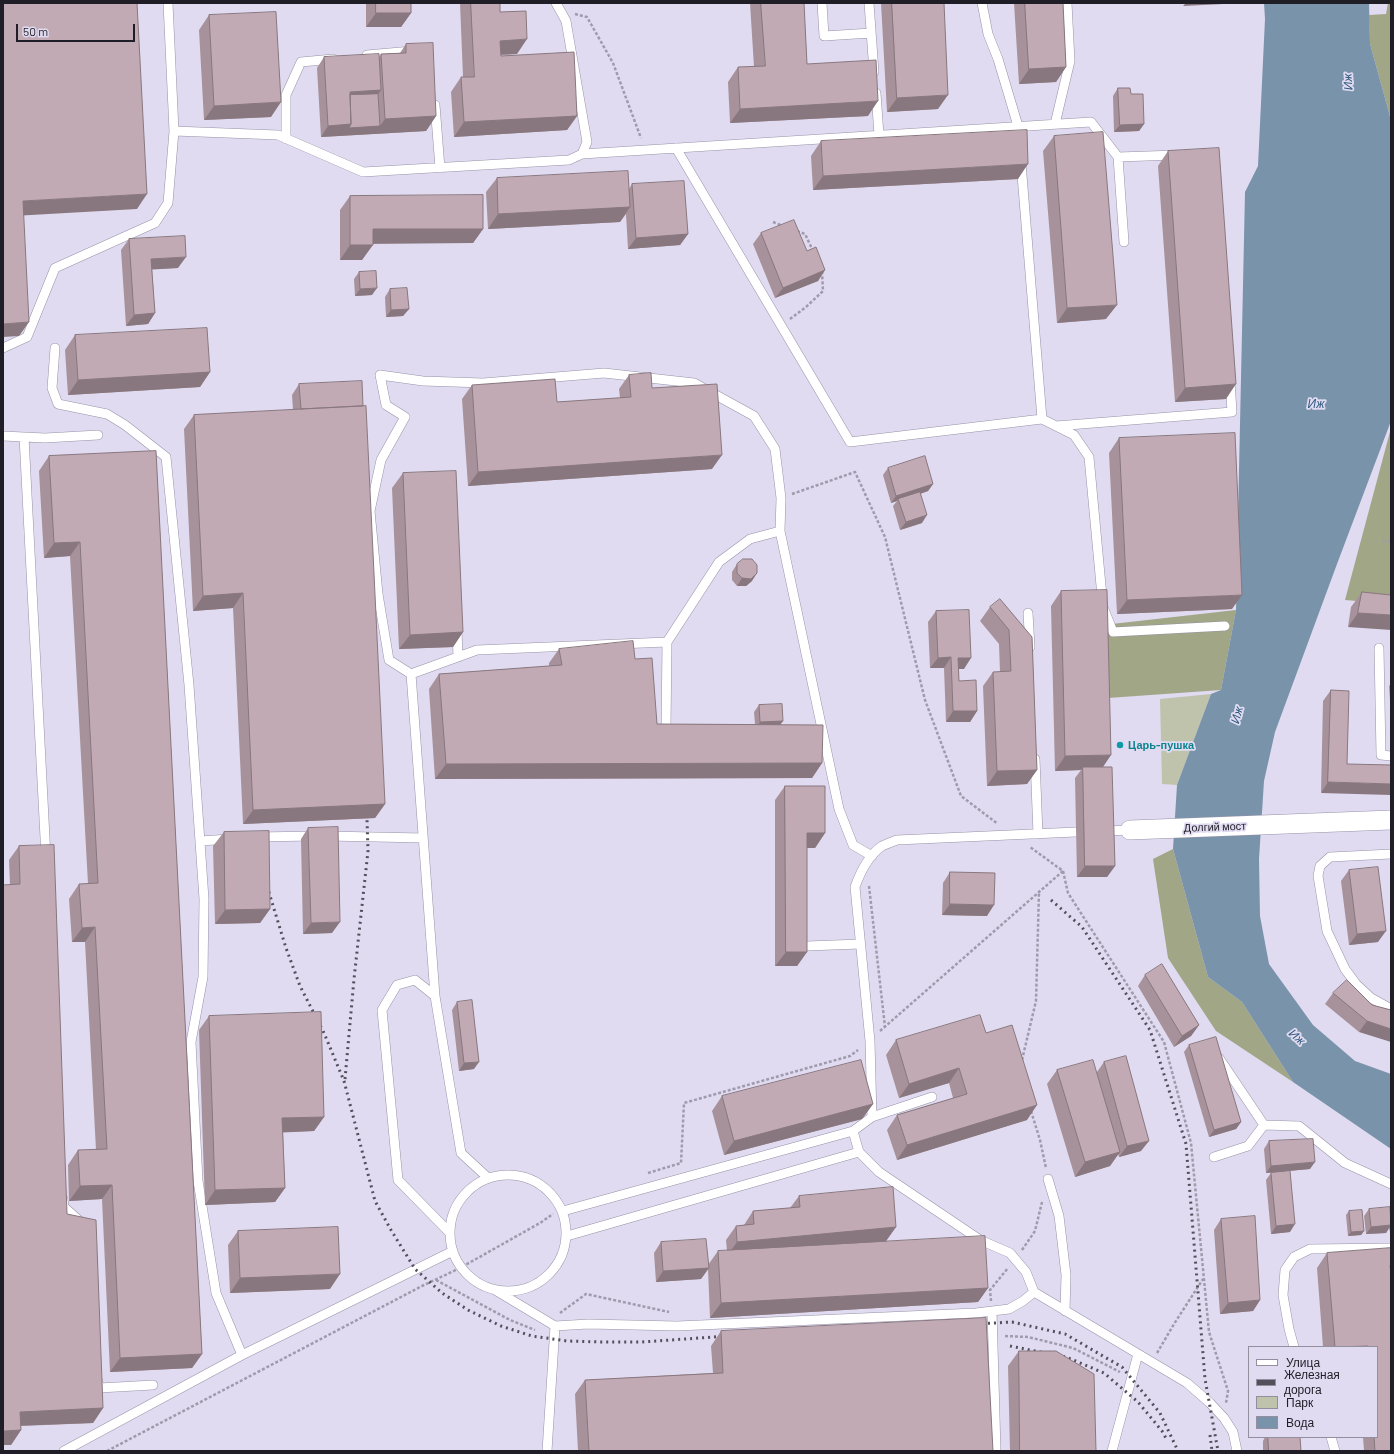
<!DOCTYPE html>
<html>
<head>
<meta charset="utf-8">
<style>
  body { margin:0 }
  #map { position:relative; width:1394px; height:1454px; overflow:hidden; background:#e0dbf1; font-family:Barlow,sans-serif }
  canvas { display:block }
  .frame { position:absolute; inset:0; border:4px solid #1f1d25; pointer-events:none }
  .legend { position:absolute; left:1248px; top:1346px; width:130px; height:92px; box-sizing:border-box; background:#e0dbf1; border:1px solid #938f9f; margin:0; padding:5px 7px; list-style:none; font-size:12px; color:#1f1d25 }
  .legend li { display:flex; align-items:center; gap:8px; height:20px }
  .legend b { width:20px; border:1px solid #938f9f }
  .scale { position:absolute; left:16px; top:24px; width:119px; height:18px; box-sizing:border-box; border:2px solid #1f1d25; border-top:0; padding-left:5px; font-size:12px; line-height:14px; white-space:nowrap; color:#1f1d25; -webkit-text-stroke:3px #e0dbf1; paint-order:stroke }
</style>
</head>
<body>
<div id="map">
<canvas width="1394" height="1454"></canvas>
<div class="frame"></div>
<ul class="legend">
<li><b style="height:5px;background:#fff"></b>Улица</li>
<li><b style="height:5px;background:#53505c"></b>Железная дорога</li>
<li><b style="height:11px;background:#bfc3ac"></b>Парк</li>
<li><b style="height:11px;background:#7993aa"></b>Вода</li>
</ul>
<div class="scale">50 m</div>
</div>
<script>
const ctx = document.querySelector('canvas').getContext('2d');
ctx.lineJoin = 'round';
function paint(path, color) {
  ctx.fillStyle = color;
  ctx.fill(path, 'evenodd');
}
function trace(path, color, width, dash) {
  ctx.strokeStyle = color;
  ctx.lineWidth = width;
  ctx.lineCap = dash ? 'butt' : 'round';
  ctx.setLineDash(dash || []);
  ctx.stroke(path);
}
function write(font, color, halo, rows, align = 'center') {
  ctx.font = font + ' Barlow,sans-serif';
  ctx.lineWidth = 3.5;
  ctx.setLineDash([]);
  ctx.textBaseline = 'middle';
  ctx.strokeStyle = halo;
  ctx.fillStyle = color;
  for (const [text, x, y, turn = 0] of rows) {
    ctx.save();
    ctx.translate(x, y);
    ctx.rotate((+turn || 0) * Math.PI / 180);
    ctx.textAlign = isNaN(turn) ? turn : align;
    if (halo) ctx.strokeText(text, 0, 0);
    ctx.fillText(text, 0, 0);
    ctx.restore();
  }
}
paint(new Path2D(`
  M1211,694L1177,785L1162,784L1160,699Z`), '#bfc3ac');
paint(new Path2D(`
  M1388,3H1391V120L1370,44L1369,15L1386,14Z
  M1391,428V604L1345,600Z
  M1236,610L1221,690L1108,698L1103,625Z
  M1173,849L1208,977L1242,1002L1293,1082L1216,1031L1168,958L1153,859Z`), '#a0a686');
paint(new Path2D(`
  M1264,3H1369L1370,44L1391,120V421L1337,564L1275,732L1264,781L1259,859L1260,916L1269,964L1313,1025L1355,1061L1391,1074V1149L1293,1082L1242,1002L1208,977L1173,849L1177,785L1211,694L1221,690L1236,610L1245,192L1258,166L1265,19Z`), '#7993aa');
const lane = new Path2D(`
  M822,3L824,36L871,33
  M869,3L874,72
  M982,3L988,34L998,59L1018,126L1019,142
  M367,55L412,51
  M876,93L879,135
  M435,105L440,168
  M1055,124L1070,61L1067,3
  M174,131L278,135L363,172L569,160L582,154L587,142L566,21L556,3
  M286,139V95L301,62L333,59
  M676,148L850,442L1042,419L1021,163
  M582,154L1091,122L1118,157L1124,242
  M1118,157L1177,155
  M3,348L27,337L55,268L155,223L168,203L174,131L168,3
  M55,348L52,388L58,404L107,414L125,425L166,457L189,685L204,899L203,977L191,1042L198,1181L216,1293L242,1355
  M1042,419L1074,435L1089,457L1103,607L1113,632L1225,626
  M1056,426L1232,412L1230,381
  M3,436L45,438L98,435
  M24,437L46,857
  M1028,613L1030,647
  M457,629L458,657
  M1379,648L1381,755L1391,756
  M411,674L389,660L378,594L370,511L381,460L405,417L386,405L380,375L423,381L483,383L604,373L694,383L754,416L775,449L781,498L780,531
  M666,729L667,642
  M1035,759L1038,834
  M1106,831L1130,830
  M327,836L423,838
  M257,837L314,836
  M200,841L230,839
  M1391,854L1330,857L1320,866L1318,876L1327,931L1345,969L1356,984L1371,998L1391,1009
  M807,946L860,944
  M435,996L411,674L477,650L667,642L719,562L750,539L780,531L839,809L853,845L872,856
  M1219,1058L1264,1125L1299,1126L1345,1163L1391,1184
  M872,1117L932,1097
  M1214,1157L1248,1146L1264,1125
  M450 1233a58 58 0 1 1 116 0a58 58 0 1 1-116 0Z
  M1048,1179L1059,1216L1066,1275L1065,1311
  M63,1199L64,1207L83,1224
  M563,1211L853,1131
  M450,1233L398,1180L382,1010L397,985L415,980L435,996L461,1153L487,1177
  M567,1236L859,1152
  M495,1290L555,1326L588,1324L677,1326L976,1313L1009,1309L1023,1301L1034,1292L1026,1272L1010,1253L980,1240L879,1172L859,1152L853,1131L872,1117L870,1041L855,887C860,873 869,855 882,846C886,844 892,842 897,840L1076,832
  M1034,1292L1187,1383L1210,1403L1224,1418L1233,1432L1237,1451
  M992,1311L996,1451
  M1294,1347L1289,1329L1283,1295L1285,1270L1294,1257L1310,1249L1391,1248
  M98,1381L99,1388L153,1385
  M1331,1437L1335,1451
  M64,1451L242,1355L453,1251
  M547,1451L555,1326
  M1112,1451L1138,1354`);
const street = new Path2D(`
  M1130,830L1391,820`);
trace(lane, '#9792a6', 10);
trace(street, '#9792a6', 20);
trace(new Path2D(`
  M575,14L587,17L613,63L641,138
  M773,222L783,226
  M797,231L805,234L813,251
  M790,319L806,307L823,291L822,272
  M792,494L855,472L885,537L925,700L961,796L998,824
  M1383,541L1391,542
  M1063,871L1068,893L1164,1042L1191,1143L1209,1332L1228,1391L1226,1403
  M869,886L885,1027
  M880,1031L1063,871L1030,847
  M1022,1060L1036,1001L1039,892
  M1031,1111L1040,1140L1046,1168
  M648,1173L681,1163L684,1103L850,1056L858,1050
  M1022,1250L1035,1231L1042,1202
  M436,1280L510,1320L535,1330
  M991,1301L990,1290L1008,1268
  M560,1313L586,1294L669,1312
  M1005,1336L1028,1337L1073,1348L1120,1372
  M1157,1353L1174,1324L1203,1279
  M107,1451L422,1286L460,1268L540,1223L553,1214`), '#9f9bac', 2.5, [3, 2]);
trace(lane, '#fff', 9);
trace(street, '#fff', 19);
trace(new Path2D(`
  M267,886L286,948L300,986L324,1033L344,1081L375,1201L391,1230L415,1269L442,1293L468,1310L501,1326L532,1336L567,1341L601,1342H642L728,1336
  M1051,900L1082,927L1150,1030L1186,1144L1205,1379L1218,1451
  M345,1079L354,979L368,851L367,819
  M976,1324L1012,1322L1065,1334L1122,1367L1160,1413L1178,1451
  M1010,1346L1066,1357L1104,1373L1138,1402L1162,1431L1167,1440
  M1210,1435L1212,1451`), '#53505c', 3, [2, 4]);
paint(new Path2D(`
  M366,3H411V13L401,27H366Z
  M460,3H500V12L517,54L501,55V56L577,116L567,130L454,137L451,92L461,77H463Z
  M750,3H804L807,64L868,116L730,123L728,82L738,67H754Z
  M881,3H944L938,109L887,112Z
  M1014,3H1063L1066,67L1056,82L1019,84Z
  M209,15L271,117L204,120L199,30Z
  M406,44L436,116L426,131L321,137L317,68L324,57H379L381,54L400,53Z
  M1118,88L1131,94L1144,124L1139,131L1114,132L1113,96Z
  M1054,136L1106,319L1057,323L1043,151Z
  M821,141L1018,179L813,190L811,156Z
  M1168,151L1226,399L1175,402L1158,166Z
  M497,178L629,189L632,184L688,234L680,245L628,249L626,214L620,222L488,229L486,192Z
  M350,196L483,229L473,243H373L362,260H340V210Z
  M761,233L825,270L818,281L775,298L753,244Z
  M129,239L178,268L152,269L155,313L148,324L126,326L121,250Z
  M359,272L372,295L355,296L354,279Z
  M390,289L409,309L403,316L386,317L385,297Z
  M75,335L210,372L200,387L68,395L65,350Z
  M629,375L652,388L712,469L468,486L462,399L472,385L557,402L620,398L619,389Z
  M299,384L385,804L375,818L243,824L233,608L193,611L184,429L194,415L293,410L292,395Z
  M1119,438L1232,609L1117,614L1109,453Z
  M156,451L202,1354L192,1368L110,1372L102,1199L69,1201L68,1165L78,1150H96L85,942H72L69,899L79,884H88L70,556L44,558L39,471L49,456Z
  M888,468L933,484L928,491L920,494L922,523L900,530L893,506L897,501L891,503L883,475Z
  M403,473L463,632L453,647L399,649L392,488Z
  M737,564L752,581L746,586H737L732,580V572Z
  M1061,591L1102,767L1115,866L1107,877H1077L1075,778L1081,770L1055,771L1051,606Z
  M1362,592L1391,595L1348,627L1351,607Z
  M990,607L1032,637L1037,770L1027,784L987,786L983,686L993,672H1000L999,644L980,621Z
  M936,611L964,669H959V681L977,711L970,722H946L944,668H930L928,622Z
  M559,649L635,659L657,724H755L754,712L759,705L783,721L780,724L822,763L812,778L435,779L429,689L439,674L549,666V663Z
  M1391,684V715L1389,686Z
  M1331,690L1347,764L1321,793L1323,701Z
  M785,786L825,833L815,848H807V952L797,966H775V800Z
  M308,828L332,933L303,934L301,839Z
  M224,832L270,909L260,923L215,924L213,846Z
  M19,846L67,1214L103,1408L93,1423L21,1426V1430L11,1445L10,885L9,860Z
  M1349,870L1378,942L1349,945L1341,881Z
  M950,872L987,916L942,915L943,883Z
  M1145,975L1199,1025L1191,1036L1174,1047L1138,986Z
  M1333,993L1372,1005L1391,1010L1359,1032L1325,1004Z
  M457,1002L474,1069L459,1071L452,1010Z
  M209,1016L324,1117L314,1131L283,1132L285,1188L275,1202L205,1205L199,1030Z
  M986,1033L1027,1120L897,1160L887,1130L897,1115L953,1098L949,1083L899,1098L886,1055L896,1040Z
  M1189,1045L1241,1122L1236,1129L1209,1137L1184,1052Z
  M1104,1062L1141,1151L1119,1157L1118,1154L1110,1166L1075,1177L1047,1084L1057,1070L1097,1072Z
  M722,1096L873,1104L862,1119L724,1155L712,1111Z
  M1269,1141L1310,1169L1266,1173L1264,1149Z
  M1271,1173L1290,1232L1271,1234L1266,1180Z
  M799,1196L896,1227L886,1241L988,1288L978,1302L710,1318L708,1269L701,1279L656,1282L654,1253L661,1242L708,1265L718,1251H727L726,1240L736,1226L744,1225L753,1211L790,1208Z
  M1391,1208V1232H1390L1389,1228L1386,1233L1366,1234L1364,1216L1369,1209H1390Z
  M1349,1211L1364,1231L1361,1235L1348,1236L1346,1215Z
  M1221,1219L1260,1300L1253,1311L1220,1314L1214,1230Z
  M238,1231L330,1289L230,1293L228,1245Z
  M1391,1248V1451H1364L1363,1437H1377V1347H1323L1317,1268L1327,1253Z
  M721,1331L993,1451H578L575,1394L585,1380L713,1373L711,1346Z
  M1019,1351L1096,1451H1010L1008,1366Z
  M1265,1437H1300L1301,1451H1263V1441Z`), '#a7929b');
paint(new Path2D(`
  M1186,3H1244L1183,6Z
  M376,13H411L401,27H366Z
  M527,39L517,54L490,55L500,41Z
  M1066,67L1056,82L1019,84L1029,69Z
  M381,90L373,101L347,102L350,92Z
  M948,95L938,109L887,112L897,98Z
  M878,101L868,116L730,123L740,109Z
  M281,102L271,117L204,120L214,106Z
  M436,116L426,131L321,137L328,126L351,124L380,126L385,119Z
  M577,116L567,130L454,137L464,122Z
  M1144,124L1139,131L1114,132L1120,125Z
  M1028,164L1018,179L813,190L823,176Z
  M147,194L137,209L13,216L23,201Z
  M630,207L620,222L488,229L498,214Z
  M373,229H483L473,243L362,244Z
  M688,234L680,245L628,249L636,238Z
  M350,245H373L362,260H340Z
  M186,257L178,268L144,270L151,259Z
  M825,270L818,281L775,298L783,288Z
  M377,288L372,295L355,296L360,289Z
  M1117,305L1106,319L1057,323L1067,308Z
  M409,309L403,316L386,317L391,310Z
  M155,313L148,324L126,326L134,315Z
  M29,322L19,336L3,337V324Z
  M210,372L200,387L68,395L78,380Z
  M1236,384L1226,399L1175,402L1185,388Z
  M722,455L712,469L468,486L478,472Z
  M933,484L928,491L899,501L898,499L897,501L891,503L896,496Z
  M927,515L922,523L900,530L906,522Z
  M80,542L70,556L44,558L54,543Z
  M757,573L752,581L746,586H737L742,578Z
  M243,593L233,608L193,611L203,596Z
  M1242,595L1232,609L1117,614L1127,600Z
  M1358,613L1391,615V630L1348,627Z
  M463,632L453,647L399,649L410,635Z
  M951,657L944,668H930L938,658Z
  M958,658H971L964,669H952Z
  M953,711H977L970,722H946Z
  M783,721L778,728L755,729L760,722Z
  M1111,755L1101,770L1083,767L1081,770L1055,771L1065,756Z
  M822,763L812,778L435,779L446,764Z
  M1037,770L1027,784L987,786L997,771Z
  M1328,782L1391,784V795L1321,793Z
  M385,804L375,818L243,824L253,810Z
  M807,833H825L815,848H797Z
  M1085,866H1115L1107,877H1077Z
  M950,904L994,905L987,916L942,915Z
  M270,909L260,923L215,924L225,910Z
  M340,922L332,933L303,934L311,923Z
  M95,927L85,942H72L82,928Z
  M1386,931L1378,942L1349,945L1357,934Z
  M786,952H807L797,966H775Z
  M1367,1021L1391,1029V1042L1359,1032Z
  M1199,1025L1191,1036L1174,1047L1182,1036Z
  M479,1062L474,1069L459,1071L464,1063Z
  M959,1068L949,1083L899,1098L909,1084Z
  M873,1104L862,1119L724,1155L734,1141Z
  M1037,1105L1027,1120L897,1160L907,1145Z
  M324,1117L314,1131L272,1133L282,1118Z
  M1241,1122L1236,1129L1209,1137L1214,1130Z
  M1149,1141L1141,1151L1119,1157L1127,1146Z
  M1120,1152L1110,1166L1075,1177L1085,1162Z
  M1315,1162L1310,1169L1266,1173L1271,1166Z
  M112,1185L102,1199L69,1201L80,1186Z
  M285,1188L275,1202L205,1205L215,1190Z
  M1295,1224L1290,1232L1271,1234L1276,1226Z
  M1391,1225L1386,1233L1366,1234L1371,1227Z
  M896,1227L886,1241L727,1256L737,1242Z
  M1364,1231L1361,1235L1348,1236L1351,1232Z
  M709,1268L701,1279L656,1282L663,1271Z
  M340,1274L330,1289L230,1293L240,1278Z
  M988,1288L978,1302L710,1318L721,1303Z
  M1260,1300L1253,1311L1220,1314L1228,1303Z
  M202,1354L192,1368L110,1372L120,1358Z
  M103,1408L93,1423L10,1426L20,1412Z
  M21,1430L11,1445H3V1431Z`), '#88777e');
const building = new Path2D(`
  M3,3H137L147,194L23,201L29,322L3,324Z
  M376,3H411V13H376Z
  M471,3H500V12L526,11L527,39L500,41L501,56L574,52L577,116L464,122L461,77H474Z
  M761,3H804L807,64L876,60L878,101L740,109L738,67L765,66Z
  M892,3H944L948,95L897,98Z
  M1025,3H1063L1066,67L1029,69Z
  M276,12L281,102L214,106L209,15Z
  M433,43L436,116L385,119L381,54L406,53V44Z
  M379,54L381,90L350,92L351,124L328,126L324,57Z
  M1118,88H1130L1131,94H1143L1144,124L1120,125Z
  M378,94L380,126L349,128L351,124L350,95Z
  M1027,130L1028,164L823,176L821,141Z
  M1103,132L1117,305L1067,308L1054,136Z
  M1219,148L1236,384L1185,388L1168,151Z
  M628,171L630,207L498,214L497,178Z
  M684,181L688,234L636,238L632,184Z
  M483,195V229H373V245H350V196Z
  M794,220L807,251L816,247L825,270L783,288L761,233Z
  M185,236L186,257L151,259L155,313L134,315L129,239Z
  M376,271L377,288L360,289L359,272Z
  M407,288L409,309L391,310L390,289Z
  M207,328L210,372L78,380L75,335Z
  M651,373L652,388L717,384L722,455L478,472L472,385L555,379L557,402L631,397L629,375Z
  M362,381L363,406L301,409L299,384Z
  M366,406L385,804L253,810L243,593L203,596L194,415Z
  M1235,433L1242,595L1127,600L1119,438Z
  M156,451L202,1354L120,1358L112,1185L80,1186L78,1150L107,1149L95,927L82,928L79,884L98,883L80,542L54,543L49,456Z
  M925,456L933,484L896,496L888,468Z
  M456,471L463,632L410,635L403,473Z
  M920,492L927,515L906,522L898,499Z
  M743,559H752L757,565V573L751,579L742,578L737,573V564Z
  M1107,590L1111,755L1065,756L1061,591Z
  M1362,592L1391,595V615L1358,613Z
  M1000,599L1032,637L1037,770L997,771L993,672L1011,671L1009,630L990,607Z
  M969,610L971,658H958L959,681L976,680L977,711H953L951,657L938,658L936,611Z
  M633,641L635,659L652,658L657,724L823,725L822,763L446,764L439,674L562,665L559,649Z
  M1331,690L1349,691L1347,764L1391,765V784L1328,782Z
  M782,704L783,721L760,722L759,705Z
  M1083,767H1112L1115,866H1085Z
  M785,786H825V833H807V952H786Z
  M338,827L340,922L311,923L308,828Z
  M269,831L270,909L225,910L224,832Z
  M54,845L67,1214L96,1220L103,1408L20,1412L21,1430L3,1431V885L20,884L19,846Z
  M1378,867L1386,931L1357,934L1349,870Z
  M950,872L995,873L994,905L950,904Z
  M1162,964L1199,1025L1182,1036L1145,975Z
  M1347,980L1372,1005L1391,1010V1029L1367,1021L1333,993Z
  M472,1000L479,1062L464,1063L457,1002Z
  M321,1012L324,1117L282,1118L285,1188L215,1190L209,1016Z
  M980,1015L986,1033L1012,1025L1037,1105L907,1145L897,1115L967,1094L959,1068L909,1084L896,1040Z
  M1216,1037L1241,1122L1214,1130L1189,1045Z
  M1126,1056L1149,1141L1127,1146L1104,1062Z
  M861,1060L873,1104L734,1141L722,1096Z
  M1093,1060L1120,1152L1085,1162L1057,1070Z
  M1313,1139L1315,1162L1271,1166L1269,1141Z
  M1290,1171L1295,1224L1276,1226L1271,1173Z
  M893,1187L896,1227L737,1242L736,1226L754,1224L753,1211L800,1207L799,1196Z
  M1390,1207L1391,1225L1371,1227L1369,1209Z
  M1362,1210L1364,1231L1351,1232L1349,1211Z
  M1255,1216L1260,1300L1228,1303L1221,1219Z
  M338,1227L340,1274L240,1278L238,1231Z
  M985,1236L988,1288L721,1303L718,1251Z
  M706,1239L709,1268L663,1271L661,1242Z
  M1391,1248V1265H1390L1391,1275V1451H1375L1374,1437H1377V1347H1368V1346L1335,1347L1327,1253Z
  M986,1318L993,1451H589L585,1380L723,1373L721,1331Z
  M1019,1351H1056L1094,1374L1096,1451H1020Z
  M1268,1437H1300L1301,1451H1269Z`);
paint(building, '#c2aab4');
trace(building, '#88777e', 1);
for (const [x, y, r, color] of [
  [1120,745,4,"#0f9aa8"]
]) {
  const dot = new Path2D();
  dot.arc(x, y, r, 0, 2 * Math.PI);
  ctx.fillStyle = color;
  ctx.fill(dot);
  trace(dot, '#e0dbf1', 1.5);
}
write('bold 11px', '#0d838f', '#e0dbf1', [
  ["Царь-пушка",1128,745]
], 'left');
write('11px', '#1f1d25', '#e0dbf1', [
  ["Долгий мост",1215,827,-2]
]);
write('italic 12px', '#2f5a7e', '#e0dbf1', [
  ["Иж",1348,82,-94],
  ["Иж",1316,404],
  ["Иж",1237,715,-76],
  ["Иж",1297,1037,43]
]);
</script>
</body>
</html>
